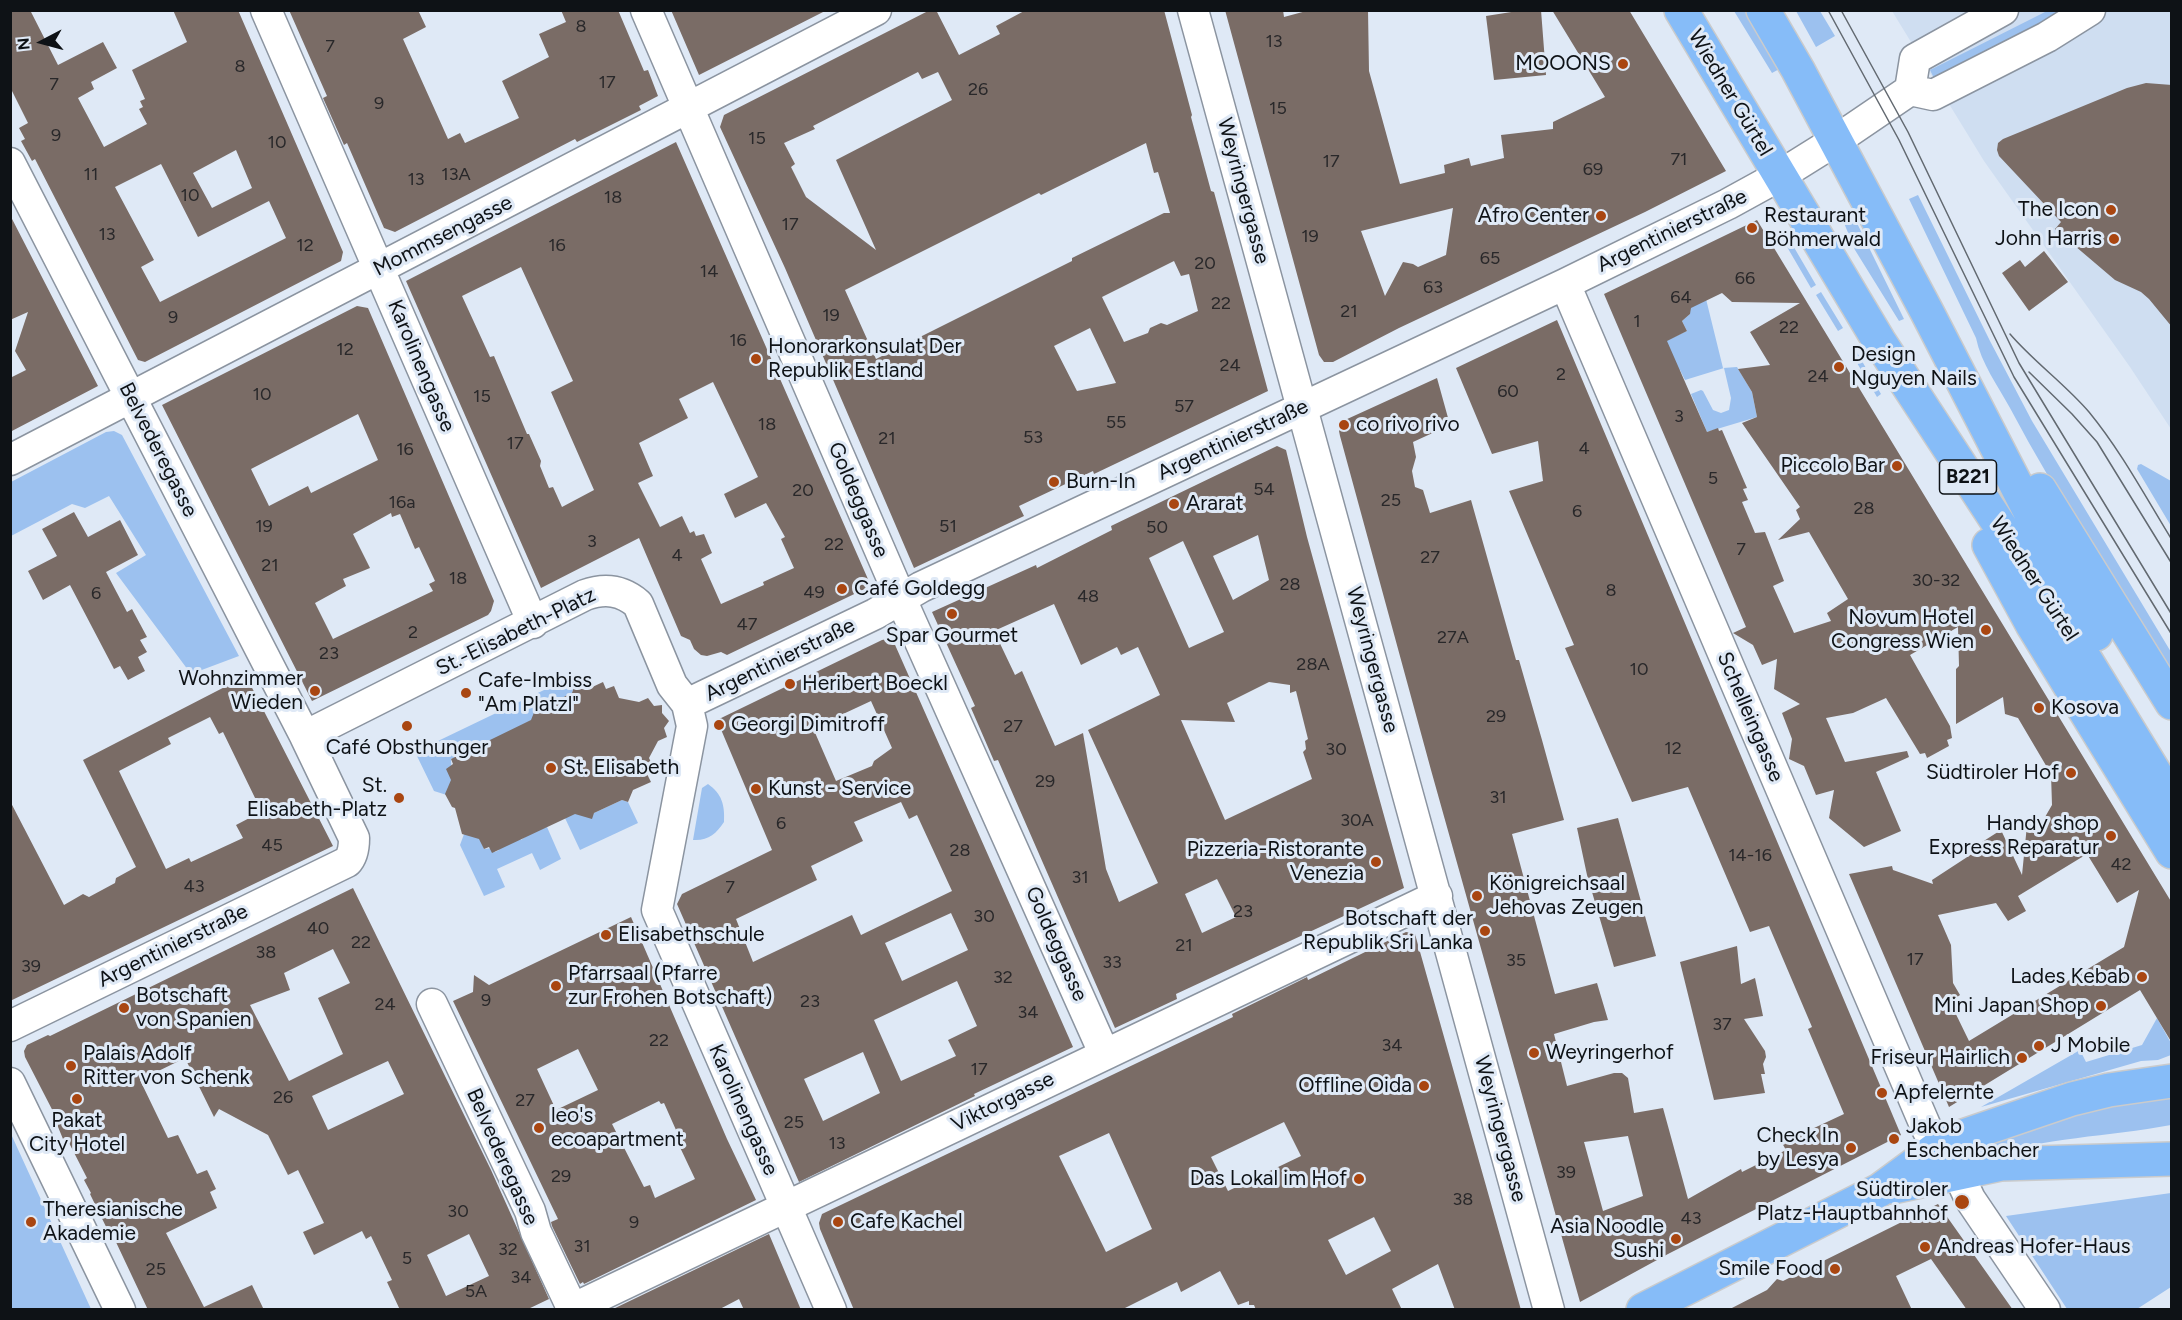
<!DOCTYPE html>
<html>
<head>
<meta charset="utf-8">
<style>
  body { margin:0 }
  #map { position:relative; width:2182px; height:1320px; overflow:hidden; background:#dfe9f6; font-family:Figtree,sans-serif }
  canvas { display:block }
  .frame { position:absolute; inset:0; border:12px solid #0e1216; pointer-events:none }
  .north { position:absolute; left:12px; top:12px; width:60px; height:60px; -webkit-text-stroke:4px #dfe9f6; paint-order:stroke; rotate:264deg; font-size:16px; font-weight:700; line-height:24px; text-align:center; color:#0e1216 }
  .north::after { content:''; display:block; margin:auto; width:21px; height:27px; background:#0e1216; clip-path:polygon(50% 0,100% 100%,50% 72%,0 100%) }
</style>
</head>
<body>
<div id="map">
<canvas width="2182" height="1320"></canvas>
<div class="frame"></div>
<div class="north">N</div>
</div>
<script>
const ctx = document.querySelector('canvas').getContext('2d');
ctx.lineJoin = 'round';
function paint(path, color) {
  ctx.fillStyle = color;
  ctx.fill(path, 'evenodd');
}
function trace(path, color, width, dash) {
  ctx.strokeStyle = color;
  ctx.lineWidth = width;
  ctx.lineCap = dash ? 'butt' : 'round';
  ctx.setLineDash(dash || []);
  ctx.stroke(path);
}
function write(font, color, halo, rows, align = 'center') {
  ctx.font = font + ' Figtree,sans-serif';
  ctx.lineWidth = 6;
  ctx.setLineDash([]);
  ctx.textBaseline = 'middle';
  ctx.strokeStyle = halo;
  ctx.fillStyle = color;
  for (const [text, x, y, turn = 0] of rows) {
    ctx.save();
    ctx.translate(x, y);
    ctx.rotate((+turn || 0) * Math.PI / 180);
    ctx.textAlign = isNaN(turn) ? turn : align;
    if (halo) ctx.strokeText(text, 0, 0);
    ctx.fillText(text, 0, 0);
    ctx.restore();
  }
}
paint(new Path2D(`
  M1892,11H2171V429L2130,367L1984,161Z`), '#cfdef1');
paint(new Path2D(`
  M1734,11H1751L1783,67L1772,73Z
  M1796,11H1820L1835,36L1816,47Z
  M2047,11H2068L1936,82L1930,70Z
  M1918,195L1990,341L2032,421L2171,652V674C2117,586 2058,499 2010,408C1998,386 1981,363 1976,338L1909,199Z
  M1853,215L1904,319L1899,321L1855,250L1842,218Z
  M1788,237L1816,285L1811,288L1783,240Z
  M1821,292L1843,328L1838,331L1816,295Z
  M1706,299L1723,368L1737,367L1752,392L1757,417L1707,432L1691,394L1701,390L1703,391L1713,410L1721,413L1729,410L1731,398L1724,368L1685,380L1680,370L1673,372L1658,339L1674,337L1687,331L1682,321L1690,314L1689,307Z
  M1855,349L1881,394L1877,397L1850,351Z
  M114,431L122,435L239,656L191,674L116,573L146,555L109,496L85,508L72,504L11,536V482L106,432Z
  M2141,464L2171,481V526L2137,469L2138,465Z
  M569,678L574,687L572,693L543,707L537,705L546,719L451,759L453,797L434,791L415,752Z
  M708,784C722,794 725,805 724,822C716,834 708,841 693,840L702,788Z
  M622,800L628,802L638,823L580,850L565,818L567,812L594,813Z
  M474,822L484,849L493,848L495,852L499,850L497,846L518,835L521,840L525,837L523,833L547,827L561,859L540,870L532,853L497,869L505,887L484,896L460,845L467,826Z
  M2157,1018L2171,1043V1055L2158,1060L2141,1061L1981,1107L2080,1050L2086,1062L2142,1045Z
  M2171,1095V1125C2108,1137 2044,1137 1982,1158L1977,1149L2066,1117L2097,1108Z
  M11,1134L91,1309H11Z
  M2171,1193V1287L2137,1309H2067L2006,1216Z`), '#9cc1ef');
paint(new Path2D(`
  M10,10H30L58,65L103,42L117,68L91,82L94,89L78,98L104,147L147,124L139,109L143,107L140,101L145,99L132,70L187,42L173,10H238L343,252L341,261L145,362L138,360L35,159L32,161L21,141L25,139L19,128L28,123L10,87ZM236,150L252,188L212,208L193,173ZM161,164L198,237L269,201L286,238L160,302L141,267L154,260L115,187Z
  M289,10H418L426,27L403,39L448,139L460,133L465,143L519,118L502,81L549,57L539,34L566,22L561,10H618L644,71L648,70L658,96L639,106L641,110L577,142L575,139L395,232L384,228L347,143L344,145L323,98L327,96Z
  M671,10H827L699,75Z
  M930,10H936L959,55L1000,34L996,26L1026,10H1164L1192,115L1191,117L1211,191L1214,192L1268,391L1094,474L1093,471L1019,506L1024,516L914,568L785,268L720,127L724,115ZM918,72L922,79L938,72L952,100L836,160L876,250L806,197L791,167L795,164L784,143L815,129L813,126ZM1146,143L1154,173L1158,172L1170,213H1164L1072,258V261L876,359L845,290L1039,193L1041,195ZM1174,261L1181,276L1189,274L1198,311L1167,325L1161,323L1150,328L1148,333L1124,342L1102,297ZM1090,328L1116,383L1077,391L1054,346Z
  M1225,10H1283L1284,17L1310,10H1368L1369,71L1400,184L1445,173L1444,165L1469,158L1471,166L1504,158L1501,135L1553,129V122L1605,97L1552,10H1629L1726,171L1645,212L1399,328L1333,362H1324L1319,355ZM1453,208L1446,255L1418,267L1413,264L1403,262L1385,296L1361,231Z
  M1524,10H1541L1546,75L1494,80L1486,16Z
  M2146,83L2172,85V327L2149,299L2141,292L2115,280L2055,229L2061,222L1999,156L1997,150L1998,143L2003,139L2127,88Z
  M676,142L871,586L727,655L721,652L707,656L701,655L694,649L690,640L681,636L639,538L541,588L406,281ZM521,267L573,381L551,392L594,490L562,507L553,487L549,488L540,466L541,461L529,434H527L494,356L490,357L462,296ZM713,382L758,477L724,494L735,518L766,503L785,537L781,539L794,568L763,582L764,585L721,604L701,559L712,553L704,534L696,536L694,531L690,533L682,516L660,527L638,483L653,476L639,443L688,418L679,399Z
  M10,215L98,386L10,432V378L26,370L15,351L28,312L10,320Z
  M1757,220L2172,903V1043L2140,990L1949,1107L1849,874L1892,866L1893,870L1933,884L1932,880L1981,848L1979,844L2001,830L2022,875L2027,825L2041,824L2052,805L2051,774L2018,718L2005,714L2003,697L1956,724V669L1959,666L1958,627L1910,655L1950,726L1952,738L1947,740L1949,746L1927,758L1925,753L1920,754L1886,698L1853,713L1826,718L1845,762L1907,751L1909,757L1876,772L1901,831L1864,847L1829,818L1834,790L1816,795L1804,766L1789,759L1792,739L1782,713L1800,704L1774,689L1777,659L1762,665L1753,645L1733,633L1746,627L1604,294ZM1722,293L1732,302L1800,303L1750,332L1770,365L1738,369L1752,392L1757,417L1742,423L1800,507L1796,510L1800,519L1778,540L1809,532L1848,599L1827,613L1831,621L1794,633L1773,586L1784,581L1765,532L1755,533L1742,502L1748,500L1743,489L1747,488L1722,430L1719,431L1718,428L1707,432L1667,341L1687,331L1682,321L1690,314L1691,308ZM2087,854L2117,903L2139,890L2124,947L1969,1041L1950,1002L1960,995L1953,983L1951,945L1938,915L1996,903L2008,921L2026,911L2018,896Z
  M2044,251L2068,282L2029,311L2002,273L2020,260L2025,267Z
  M357,306L368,308L494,601L491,611L488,615L312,701L162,405ZM358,414L378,460L311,493L308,486L269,506L251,469ZM391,513L392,517L400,514L415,549L419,547L435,581L429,584L433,591L333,639L315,603L346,586L343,579L370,568L353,534Z
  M1557,320L1901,1135L1668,1254L1580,1302L1431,770L1340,436L1339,431L1345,420L1437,378L1450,425L1413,442L1416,457L1412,471L1415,487L1423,490L1430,513L1471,500L1516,660H1519L1542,740L1564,820L1512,834L1555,994L1597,983L1608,1020L1594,1022L1554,1034L1567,1086L1614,1073H1622L1628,1078L1634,1113L1663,1108L1688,1199L1741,1169L1742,1172L1786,1150L1782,1143L1844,1114L1808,1029L1812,1027L1769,926L1750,932L1688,787L1632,802L1565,648L1574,645L1509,491L1543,481L1538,441L1492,454L1456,368ZM1628,1136L1643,1196L1603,1211L1584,1142Z
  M1277,446L1286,450L1307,537L1404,888L1176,994L1177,999L1115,1028L998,760L994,761L971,708L975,706L932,612L1036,565L1037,568L1112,530L1111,526ZM1258,535L1269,580L1233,600L1213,556ZM1183,541L1224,632L1189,648L1149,558ZM1054,604L1081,665L1117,647L1121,655L1138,647L1160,695L1088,730L1158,883L1119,902L1106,869L1083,733L1055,746L1022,671L1015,675L994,631ZM1269,682L1290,685V693L1296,691L1308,739L1305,741L1306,749L1303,752L1312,779L1225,820L1181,720L1235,722L1227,703ZM1217,879L1236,917L1202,933L1185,894Z
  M74,512L88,537L120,520L138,555L106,572L127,612L132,609L147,637L140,640L147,652L138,657L145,671L128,680L120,666L114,669L70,585L43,600L28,571L57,556L42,529Z
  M892,638L1073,1047L974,1094L975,1096L799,1182L677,904L682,894L772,850L717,720L882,640ZM871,701L892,748L874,761L872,766L836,781L813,728ZM901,802L909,819L917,815L952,891L861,935L852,915L753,962L736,919L817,880L811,866L863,841L854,822ZM951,913L968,950L902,981L885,943ZM957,981L977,1026L948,1040L956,1056L901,1081L874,1020ZM863,1052L880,1093L823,1121L804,1079Z
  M246,676L333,846L10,1001V801L64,905L83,894L89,897L115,883L116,878L136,867L83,760ZM210,717L219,734L223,732L256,800L254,802L259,813L236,825L243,838L191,862L189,858L166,869L119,771L171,744L168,738Z
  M603,682L606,689L614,686L619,698L639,702L648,698L654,706L662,705V713L669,721L664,728L667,737L658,741L649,758L655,771L647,774L651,782L633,790L628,802L622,800L594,813L592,819L575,814L492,853L489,847L484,849L479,839L462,834L455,808L452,807L445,794L451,780L446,769L453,764L451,759L531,720L537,705L543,707L572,693L574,687L586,690Z
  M1618,818L1656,956L1614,967L1587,875L1577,828Z
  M353,888L491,1170L549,1299L526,1310H400L387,1282L392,1280L371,1236L366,1239L362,1231L314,1255L303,1232L324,1223L298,1170L288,1175L268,1135L219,1109L214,1117L185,1058L140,1080L168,1138L178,1135L197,1174L207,1170L216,1189L210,1192L217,1208L166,1233L204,1307L252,1285L264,1310H148L115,1240L113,1241L90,1194L91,1193L84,1180L87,1178L66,1137L63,1139L56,1122L58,1121L25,1057L24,1051L27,1045L48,1035L50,1036ZM333,949L350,983L318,998L343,1054L289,1081L250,1005L290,990L284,973ZM388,1061L404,1094L328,1130L312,1096ZM469,1234L489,1276L446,1296L427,1255Z
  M631,917L727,1139L756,1200L584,1284L583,1282L580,1284L552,1226L551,1222L558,1219L453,1001L473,992L474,975L489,985ZM578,1049L598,1090L556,1110L537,1069ZM659,1101L661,1104L664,1103L680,1139L677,1141L695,1179L655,1198L650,1185L644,1187L612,1124Z
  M1406,932L1415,934L1521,1310H1455L1438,1264L1392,1289L1402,1310H1256L1254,1305H1249V1301L1238,1305L1220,1271L1181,1292L1177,1282L1121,1310H854L820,1229L819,1223L822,1214L1233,1017L1232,1014L1297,982L1307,977L1308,980ZM1284,1122L1301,1156L1228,1191L1211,1157ZM1109,1133L1152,1229L1106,1252L1059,1156ZM1374,1217L1391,1251L1346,1275L1328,1240Z
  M1737,946L1741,984L1755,978L1763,1016L1744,1019L1765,1051L1766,1057L1763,1064L1765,1074H1761L1765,1093L1714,1100L1680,962Z
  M1938,1204L2013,1310H1967L1931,1259L1896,1276L1912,1310H1728L1767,1290L1777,1279L1783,1281Z
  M769,1234L801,1310H744L739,1299L718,1310H611Z`), '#7a6c66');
const minor = new Path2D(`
  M266,10L533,623
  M646,10L901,599L1104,1053
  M1193,10L1549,1310
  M1910,90L1915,59L2003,10
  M10,163L305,736L354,838C354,846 353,856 347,862L10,1026
  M1565,284L1925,1125L1937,1148
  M10,460L876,10
  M687,704L875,614L921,587L1565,284L1728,204L1779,176L1835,141L1910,90L1933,95L2047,37L2090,10
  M305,736L585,595C605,588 622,590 638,604L672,685L687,704L692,726L657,910L831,1310
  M432,1004L530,1211L536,1232L573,1310
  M10,1083L120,1310
  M1958,1173L1970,1199L2045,1310
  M570,1310L1437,896`);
const major = new Path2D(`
  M1681,10L1879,341L2057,613L2172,801
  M1763,10L1798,70L1927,312L2076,601L2096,634
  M2040,490L2172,703
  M1989,545L2032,624L2172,852
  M1893,1187L2001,1164L2172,1159
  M1643,1310L1880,1190L1937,1148L1966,1135L2072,1099L2109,1090L2172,1081`);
trace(minor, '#8b94a0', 33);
trace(major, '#cacbcc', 36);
trace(minor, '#fff', 30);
trace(major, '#86bcf8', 33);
trace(new Path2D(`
  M1828,10L1899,140L2014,377L2172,635
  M1841,10L1908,132L2019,363L2172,615
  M2010,334C2034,362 2065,384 2089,412C2121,451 2145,496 2172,540
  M2029,372L2072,414L2097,442L2172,564`), '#626970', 1.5);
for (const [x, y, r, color] of [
  [1623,64,6,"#a94611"],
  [2111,210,6,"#a94611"],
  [1601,216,6,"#a94611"],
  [1752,228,6,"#a94611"],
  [2114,239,6,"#a94611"],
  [756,359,6,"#a94611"],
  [1839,367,6,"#a94611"],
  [1344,425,6,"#a94611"],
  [1897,466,6,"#a94611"],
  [1054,482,6,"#a94611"],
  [1174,504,6,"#a94611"],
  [842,589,6,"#a94611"],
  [952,614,6,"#a94611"],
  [1986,630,6,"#a94611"],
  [790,684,6,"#a94611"],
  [315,691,6,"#a94611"],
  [466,693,6,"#a94611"],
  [2039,708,6,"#a94611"],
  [719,725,6,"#a94611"],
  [407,726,6,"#a94611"],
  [551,768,6,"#a94611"],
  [2071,773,6,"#a94611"],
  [756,789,6,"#a94611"],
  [399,798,6,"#a94611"],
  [2111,836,6,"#a94611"],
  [1376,862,6,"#a94611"],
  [1477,896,6,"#a94611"],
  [1485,931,6,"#a94611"],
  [606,935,6,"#a94611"],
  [2142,977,6,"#a94611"],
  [556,986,6,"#a94611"],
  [2101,1006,6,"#a94611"],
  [124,1008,6,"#a94611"],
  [2039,1046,6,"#a94611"],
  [1534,1053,6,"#a94611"],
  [2022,1058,6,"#a94611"],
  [71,1066,6,"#a94611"],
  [1424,1086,6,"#a94611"],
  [1882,1093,6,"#a94611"],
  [77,1099,6,"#a94611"],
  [539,1128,6,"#a94611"],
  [1894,1139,6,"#a94611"],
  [1851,1148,6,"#a94611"],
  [1359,1179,6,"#a94611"],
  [1962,1202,8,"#a94611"],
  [31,1222,6,"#a94611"],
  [838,1222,6,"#a94611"],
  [1676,1239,6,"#a94611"],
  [1925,1247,6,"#a94611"],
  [1835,1269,6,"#a94611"]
]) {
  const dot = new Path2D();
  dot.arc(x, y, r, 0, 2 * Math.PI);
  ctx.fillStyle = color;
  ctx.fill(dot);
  trace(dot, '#dfe9f6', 2);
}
write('18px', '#29282a', null, [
  ["8",581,27],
  ["13",1274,42],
  ["7",330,47],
  ["8",240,67],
  ["17",607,83],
  ["7",54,85],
  ["26",978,90],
  ["9",379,104],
  ["15",1278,109],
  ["9",56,136],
  ["15",757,139],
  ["10",277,143],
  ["71",1679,160],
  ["17",1331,162],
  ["69",1593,170],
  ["11",91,175],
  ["13A",456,175],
  ["13",416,180],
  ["10",190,196],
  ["18",613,198],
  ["17",790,225],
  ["13",107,235],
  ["19",1310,237],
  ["12",305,246],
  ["16",557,246],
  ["65",1490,259],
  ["20",1205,264],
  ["14",709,272],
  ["66",1745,279],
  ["63",1433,288],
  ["64",1681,298],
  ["22",1221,304],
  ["21",1349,312],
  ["19",831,316],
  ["9",173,318],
  ["1",1637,322],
  ["22",1789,328],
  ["16",738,341],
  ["12",345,350],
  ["24",1230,366],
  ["2",1561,375],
  ["24",1818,377],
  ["60",1508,392],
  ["10",262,395],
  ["15",482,397],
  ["57",1184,407],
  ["3",1679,417],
  ["55",1116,423],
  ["18",767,425],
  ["53",1033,438],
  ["21",887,439],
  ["17",515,444],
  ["4",1584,449],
  ["16",405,450],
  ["5",1713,479],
  ["54",1264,490],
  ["20",803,491],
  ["25",1391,501],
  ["16a",402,503],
  ["28",1864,509],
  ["6",1577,512],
  ["19",264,527],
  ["51",948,527],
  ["50",1157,528],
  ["3",592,542],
  ["22",834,545],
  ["7",1741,550],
  ["4",677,556],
  ["27",1430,558],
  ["21",270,566],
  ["18",458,579],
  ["30-32",1936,581],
  ["28",1290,585],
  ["8",1611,591],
  ["49",814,593],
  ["6",96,594],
  ["48",1088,597],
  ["47",747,625],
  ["2",413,633],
  ["27A",1453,638],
  ["23",329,654],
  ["28A",1313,665],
  ["10",1639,670],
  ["29",1496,717],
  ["27",1013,727],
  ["12",1673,749],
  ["30",1336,750],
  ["29",1045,782],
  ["31",1498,798],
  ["30A",1357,821],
  ["6",781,824],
  ["45",272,846],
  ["28",960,851],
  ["14-16",1750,856],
  ["42",2121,865],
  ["31",1080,878],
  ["43",194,887],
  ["7",730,888],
  ["23",1243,912],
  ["30",984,917],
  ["40",318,929],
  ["22",361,943],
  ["21",1184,946],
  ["38",266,953],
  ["17",1915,960],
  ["35",1516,961],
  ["33",1112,963],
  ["39",31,967],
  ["32",1003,978],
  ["9",486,1001],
  ["23",810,1002],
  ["24",385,1005],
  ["34",1028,1013],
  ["37",1722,1025],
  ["22",659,1041],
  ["34",1392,1046],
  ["17",979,1070],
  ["26",283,1098],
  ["27",525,1101],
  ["25",794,1123],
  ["13",837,1144],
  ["39",1566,1173],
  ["29",561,1177],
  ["38",1463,1200],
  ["30",458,1212],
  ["43",1691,1219],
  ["9",634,1223],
  ["31",582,1247],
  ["32",508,1250],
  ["5",407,1259],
  ["25",156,1270],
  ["34",521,1278],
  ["5A",476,1292]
]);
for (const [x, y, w] of [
  [1968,477,57]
]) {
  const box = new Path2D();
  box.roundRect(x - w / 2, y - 17, w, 34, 4.5);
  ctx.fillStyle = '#dfe9f6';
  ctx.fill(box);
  trace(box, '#0e1216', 1.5);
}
write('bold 20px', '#0e1216', null, [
  ["B221",1968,477]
]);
write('21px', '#0e1216', '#dfe9f6', [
  ["MOOONS",1611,64,"right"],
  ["The Icon",2099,210,"right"],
  ["Afro Center",1589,216,"right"],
  ["Restaurant",1764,216],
  ["Böhmerwald",1764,240],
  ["John Harris",2102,239,"right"],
  ["Honorarkonsulat Der",768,347],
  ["Republik Estland",768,371],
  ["Design",1851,355],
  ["Nguyen Nails",1851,379],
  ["co rivo rivo",1356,425],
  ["Piccolo Bar",1885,466,"right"],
  ["Burn-In",1066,482],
  ["Ararat",1186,504],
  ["Café Goldegg",854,589],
  ["Novum Hotel",1974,618,"right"],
  ["Congress Wien",1974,642,"right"],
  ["Spar Gourmet",952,636,"center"],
  ["Wohnzimmer",303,679,"right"],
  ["Wieden",303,703,"right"],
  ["Cafe-Imbiss",478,681],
  ["\"Am Platzl\"",478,705],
  ["Heribert Boeckl",802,684],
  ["Kosova",2051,708],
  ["Georgi Dimitroff",731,725],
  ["Café Obsthunger",407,748,"center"],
  ["St. Elisabeth",563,768],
  ["Südtiroler Hof",2059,773,"right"],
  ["St.",387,786,"right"],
  ["Elisabeth-Platz",387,810,"right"],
  ["Kunst - Service",768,789],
  ["Handy shop",2099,824,"right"],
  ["Express Reparatur",2099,848,"right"],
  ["Pizzeria-Ristorante",1364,850,"right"],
  ["Venezia",1364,874,"right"],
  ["Königreichsaal",1489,884],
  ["Jehovas Zeugen",1489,908],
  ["Botschaft der",1473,919,"right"],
  ["Republik Sri Lanka",1473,943,"right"],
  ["Elisabethschule",618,935],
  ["Pfarrsaal (Pfarre",568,974],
  ["zur Frohen Botschaft)",568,998],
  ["Lades Kebab",2130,977,"right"],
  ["Botschaft",136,996],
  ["von Spanien",136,1020],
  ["Mini Japan Shop",2089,1006,"right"],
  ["J Mobile",2051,1046],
  ["Weyringerhof",1546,1053],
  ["Palais Adolf",83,1054],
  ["Ritter von Schenk",83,1078],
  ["Friseur Hairlich",2010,1058,"right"],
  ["Offline Oida",1412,1086,"right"],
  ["Apfelernte",1894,1093],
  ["leo's",551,1116],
  ["ecoapartment",551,1140],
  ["Pakat",77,1121,"center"],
  ["City Hotel",77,1145,"center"],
  ["Jakob",1906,1127],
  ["Eschenbacher",1906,1151],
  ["Check In",1839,1136,"right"],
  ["by Lesya",1839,1160,"right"],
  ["Das Lokal im Hof",1347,1179,"right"],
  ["Südtiroler",1948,1190,"right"],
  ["Platz-Hauptbahnhof",1948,1214,"right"],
  ["Theresianische",43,1210],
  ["Akademie",43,1234],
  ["Cafe Kachel",850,1222],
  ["Asia Noodle",1664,1227,"right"],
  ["Sushi",1664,1251,"right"],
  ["Andreas Hofer-Haus",1937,1247],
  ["Smile Food",1823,1269,"right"]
], 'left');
write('21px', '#0e1216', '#dfe9f6', [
  ["Wiedner Gürtel",1730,93,59],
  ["Weyringergasse",1243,191,75],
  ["Argentinierstraße",1672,231,-26],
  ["Mommsengasse",443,236,-27],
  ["Karolinengasse",421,366,67],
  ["Argentinierstraße",1233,440,-25],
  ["Belvederegasse",158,450,63],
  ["Goldeggasse",858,500,67],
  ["Wiedner Gürtel",2034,579,57],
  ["St.-Elisabeth-Platz",516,632,-26],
  ["Argentinierstraße",780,660,-26],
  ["Weyringergasse",1372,660,75],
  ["Schelleingasse",1750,717,67],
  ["Goldeggasse",1056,944,66],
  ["Argentinierstraße",173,946,-26],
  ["Viktorgasse",1003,1102,-26],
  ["Karolinengasse",743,1110,66],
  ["Weyringergasse",1500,1129,75],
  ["Belvederegasse",502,1157,66]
]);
</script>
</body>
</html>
